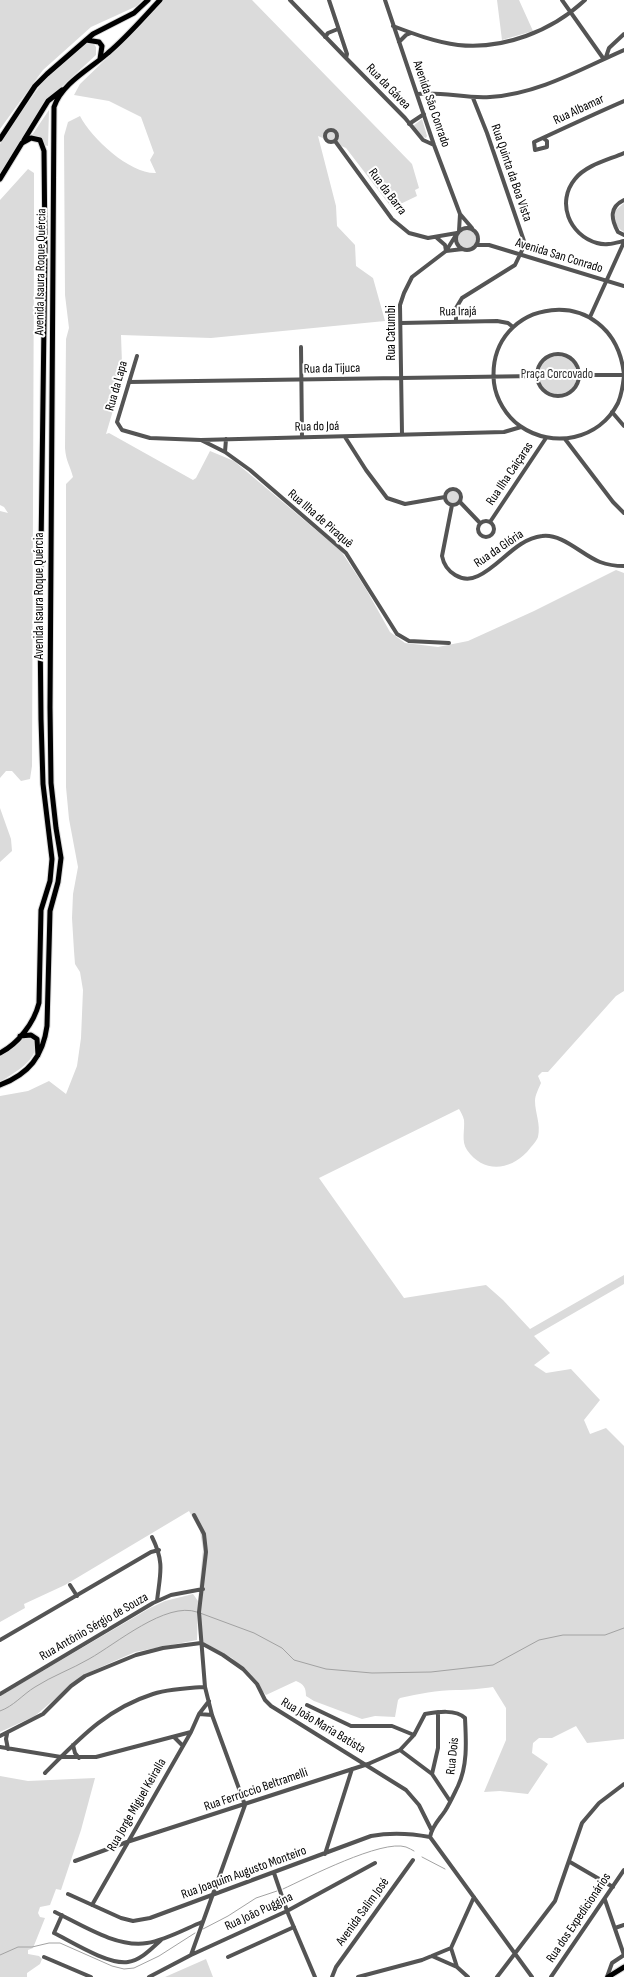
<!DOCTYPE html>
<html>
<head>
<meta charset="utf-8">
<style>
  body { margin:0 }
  canvas { display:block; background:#fff }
</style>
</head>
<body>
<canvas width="624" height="1977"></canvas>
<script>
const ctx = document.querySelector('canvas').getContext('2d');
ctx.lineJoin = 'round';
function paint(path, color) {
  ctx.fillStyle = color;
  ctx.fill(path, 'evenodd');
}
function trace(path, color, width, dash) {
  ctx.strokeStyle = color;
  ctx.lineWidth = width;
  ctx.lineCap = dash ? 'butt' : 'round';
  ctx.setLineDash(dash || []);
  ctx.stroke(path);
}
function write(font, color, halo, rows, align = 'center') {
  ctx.font = font + ' "Sofia Sans Condensed",sans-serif';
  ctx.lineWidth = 4;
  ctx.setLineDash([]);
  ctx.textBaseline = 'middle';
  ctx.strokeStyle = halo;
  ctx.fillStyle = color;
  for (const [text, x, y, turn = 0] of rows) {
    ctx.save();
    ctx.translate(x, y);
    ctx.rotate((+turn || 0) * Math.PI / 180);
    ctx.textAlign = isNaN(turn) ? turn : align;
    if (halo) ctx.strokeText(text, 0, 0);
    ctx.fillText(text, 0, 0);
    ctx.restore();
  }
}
paint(new Path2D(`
  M0,0H142L137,6L91,27L43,70L0,129Z
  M163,0H252L412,164L419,188L415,190L417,196L392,208L346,148L318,136L336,206L337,226L355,245L356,266L373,278L385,321L211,338L121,335L122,364L117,397L106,434L109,433L193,480L196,478L210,451L234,461L341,551L366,589L390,632L405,643L438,647L468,641L534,611L616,570L624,573V991L616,996L548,1072H542L538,1076L541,1083C539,1088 535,1095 535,1101C535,1113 541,1124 538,1137C536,1142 530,1148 527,1152C509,1171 483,1173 467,1150C461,1141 465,1130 464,1120C463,1116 461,1112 459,1109L319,1178L404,1298L486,1285L503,1300L530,1329L624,1275V1284L534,1336L550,1353L534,1365L546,1373L571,1369L600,1400L584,1420L590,1434L606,1428L624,1446V1739L587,1743L576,1726L552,1738H539L533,1743L532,1753L548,1764L528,1794L500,1791L484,1792L506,1740V1708L493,1687C479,1689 470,1690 456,1690C437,1690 419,1694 400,1698L398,1700L395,1717L375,1716L362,1719L314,1701L306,1696C306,1688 304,1684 296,1681L266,1695L232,1658L199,1640L198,1603L197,1640L135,1652L92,1671L70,1684L57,1697L35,1716L0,1732V1696L150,1608L165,1601L193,1594L198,1601L203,1549L200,1531L189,1511L65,1585L24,1604L25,1608L0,1622V1096L28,1091L49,1081L66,1094L77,1066L81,1038L83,990L80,972L75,964L74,951L72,918L73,894L78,867L69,819L66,787V484L73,477C70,465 66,462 65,448L66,339L69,328L65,295L64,136L68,122L80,116C92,139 130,174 156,173L150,160L154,153L141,117L109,101L74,95L80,84L145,21Z
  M497,0H519L533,31L502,40Z
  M84,43H93L96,47V55L57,91L0,173V144L8,131L44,80Z
  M49,110V111L48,146L44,145L40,139L32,135Z
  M422,119L427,136L426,138L423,137L413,126Z
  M28,169L34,173V239L32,766L30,779L21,781L12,771H6L0,778V511L8,513L4,507L0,505V200Z
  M624,203V232C615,227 613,219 616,210Z
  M458 239a9 9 0 1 1 18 0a9 9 0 1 1-18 0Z
  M537 375a20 20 0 1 1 40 0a20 20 0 1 1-40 0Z
  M447 497a6 6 0 1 1 12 0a6 6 0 1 1-12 0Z
  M0,808L11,839L12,851L0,862Z
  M25,1037H32L36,1041C38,1061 15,1072 0,1082V1057Z
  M0,1776L28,1781L95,1778L81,1830L61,1890L56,1889L50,1905L40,1907L38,1913L40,1917L45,1918L33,1948L28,1950V1954L39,1956L42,1959L40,1964L27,1973V1977H0Z
  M206,1959L213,1977H165Z`), '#dbdbdb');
trace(new Path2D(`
  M200,1613L254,1633L282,1648L294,1660L326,1669L372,1673L431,1672L493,1665L539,1640L563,1635H605L624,1628
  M0,1711C14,1706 22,1695 35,1687C52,1676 72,1669 89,1659C116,1644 166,1601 197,1612
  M422,1857L445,1869
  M283,1889C307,1878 382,1839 406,1847C409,1848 412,1850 414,1851
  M203,1929L228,1916L256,1898L277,1891
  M0,1955L18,1947H32L49,1943H60L112,1966L124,1969L134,1968L159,1956L195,1933`), '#a2a2a2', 1);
const major = new Path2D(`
  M86,40L99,42L102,46L100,59
  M0,139L35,86L47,74L93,34L134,13L148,0
  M24,140L48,101L62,90
  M0,179L22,143L31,138L40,140L44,151L45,249L40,625L41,719L43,784L52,859L50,881L41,910L39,1003C34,1023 18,1044 0,1053
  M20,1036L31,1035L37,1039L38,1055
  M0,1085C29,1074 43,1056 47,1026L50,911L58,882L61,858L56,828L51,783L50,707L54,107C62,83 90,69 108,53C127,37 143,18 160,0
  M608,1977L624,1967`);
trace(major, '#dbdbdb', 7);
trace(new Path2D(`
  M290,0L346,58
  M329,0L347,54L346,58L405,118L423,140L434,145
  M385,0L434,145L460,214L472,228
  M562,0L603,58
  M393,26C414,34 435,42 458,45C503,50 552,31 585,0
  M325,37L328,33L338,29
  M399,42L406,35L411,33
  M606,57L609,48L624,34
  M417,94C442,91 466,99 490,97C538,94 581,69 624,50
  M409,124L424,114
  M325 136a6 6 0 1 1 12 0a6 6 0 1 1-12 0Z
  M543,138L547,141V147L535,150L534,142C564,128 594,114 624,101
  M335,141L392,219L409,233L428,238L457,233
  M624,153C608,160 586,165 575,179C556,202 569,235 597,243C606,246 615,243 624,241
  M624,200C609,207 611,219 618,232L624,235
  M456 239a11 11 0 1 1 22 0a11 11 0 1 1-22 0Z
  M459,231L460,214
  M437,238L445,245L446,251
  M477,245H489L624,286
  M446,251L463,249
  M590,317L624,242
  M456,322V308L462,298L515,265L525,244L487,133L473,98
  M401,323L497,321L508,323L513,327
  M301,347L302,437
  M537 375a21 21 0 1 1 42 0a21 21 0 1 1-42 0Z
  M137,356L117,422L122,430L150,438L201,440L504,432L521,427
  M624,374C613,279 485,296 494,383C496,399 506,416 520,426C553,449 599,440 618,403C622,394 623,385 624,376
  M579,375H624
  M129,382L536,376
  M612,412L624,426
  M402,434L400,305L404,293L412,277L446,251L456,235
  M345,437L366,470L387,498L405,504L445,497
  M565,439L613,502L624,513
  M201,440L225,452L250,470L346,553L397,634L409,641L449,643
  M225,452L226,439
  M445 497a8 8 0 1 1 16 0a8 8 0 1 1-16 0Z
  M460,502L480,523
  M452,505L442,556C445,572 462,584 478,576C500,566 516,539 542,536C562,533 582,555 600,562C608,565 616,566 624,566
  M478 529a8 8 0 1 1 16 0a8 8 0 1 1-16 0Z
  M490,522L546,438
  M152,1537C165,1563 160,1574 157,1601
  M70,1585L77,1596
  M0,1640L151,1552L159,1550
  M0,1694L153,1603L171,1595L203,1589
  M307,1705L351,1726H392L414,1735
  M199,1714L212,1715
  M7,1734L6,1739L8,1749
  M0,1736L43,1714L71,1686L85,1676L136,1655L163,1648L201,1643L223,1655L243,1669L257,1684L265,1700L271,1706L406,1790L419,1805L431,1829
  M174,1737L183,1746
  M73,1745L75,1753L79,1758
  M0,1747L61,1757H96L191,1732
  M400,1750L432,1774L450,1801
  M45,1773C79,1739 106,1709 153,1694C169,1689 188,1688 205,1687
  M432,1774L438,1748V1712
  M430,1837L532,1977
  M325,1854L352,1769
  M75,1861L127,1842L368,1764L400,1750L414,1735L425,1714C437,1712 456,1709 465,1718C466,1740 468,1765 458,1786C454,1794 450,1803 445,1811C439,1820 432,1826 430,1837
  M570,1862L613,1887
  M274,1873L287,1911L315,1977
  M68,1894L121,1918L133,1921L150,1918L371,1836C392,1832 409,1833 430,1837
  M605,1900L624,1955
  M92,1905L191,1732L199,1714L209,1701
  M55,1912C82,1925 117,1948 147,1943C166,1940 185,1929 202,1922
  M62,1915L54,1933C72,1942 108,1965 128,1962C141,1960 151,1949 161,1940
  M615,1928L624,1925
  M451,1948L474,1897
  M451,1948L457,1967
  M191,1955L245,1805L212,1715L205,1687L199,1612L206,1552L204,1534L194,1515
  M432,1956L457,1967L468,1977
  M44,1957L91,1977
  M228,1957L294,1927
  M149,1977L191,1955L287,1911L375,1863
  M332,1977L336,1967L413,1860
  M358,1977L422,1960L451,1948
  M497,1977L555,1901L582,1823L599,1803L624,1784
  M551,1977L624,1870
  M607,1977L612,1963L624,1955`), '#545454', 4);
trace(major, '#000', 5);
write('13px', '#000', '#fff', [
  ["Rua da Gávea",388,87,46],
  ["Avenida São Conrado",431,104,71],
  ["Rua Albamar",579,110,-25],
  ["Rua Quinta da Boa Vista",511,173,71],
  ["Rua da Barra",387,192,53],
  ["Avenida San Conrado",559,256,17],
  ["Avenida Isaura Roque Quércia",41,272,-89],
  ["Rua Irajá",458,312,-1],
  ["Rua Catumbi",392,333,-90],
  ["Rua da Tijuca",332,369,-1],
  ["Rua da Lapa",117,386,-74],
  ["Rua do Joá",317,427,-1],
  ["Rua Ilha Caiçaras",510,474,-56],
  ["Rua Ilha de Piraquê",320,519,41],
  ["Rua da Glória",499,549,-34],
  ["Avenida Isaura Roque Quércia",40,596,-90],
  ["Rua Antônio Sérgio de Souza",94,1627,-30],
  ["Rua João Maria Batista",323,1726,31],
  ["Rua Dois",453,1756,-84],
  ["Rua Ferrúccio Beltramelli",256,1790,-19],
  ["Rua Jorge Miguel Keiralla",137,1805,-60],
  ["Rua Joaquim Augusto Monteiro",244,1873,-20],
  ["Rua João Puggina",259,1912,-25],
  ["Avenida Salim José",363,1912,-54],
  ["Rua dos Expedicionários",579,1918,-56]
]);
write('13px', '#323232', '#fff', [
  ["Praça Corcovado",557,375]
]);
</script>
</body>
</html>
